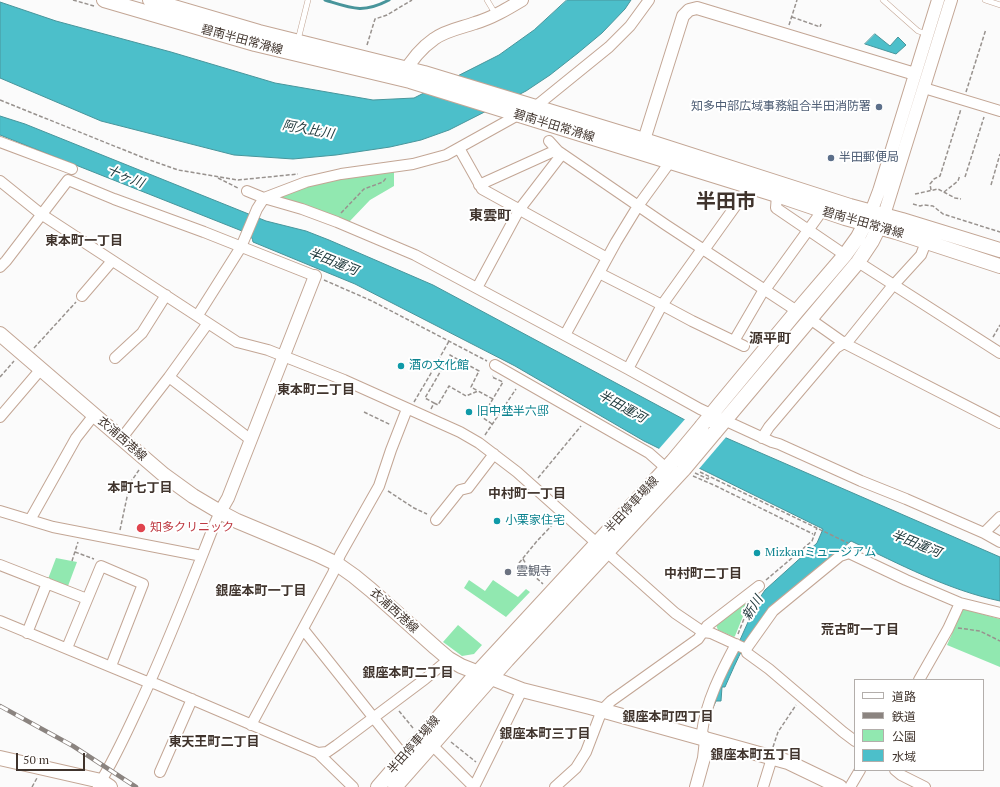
<!DOCTYPE html>
<html>
<head>
<meta charset="utf-8">
<style>
  body { margin:0 }
  #map { position:relative; width:1000px; height:787px; overflow:hidden; background:#fbfbfb; font-family:"PT Serif","Noto Sans JP",serif }
  canvas { display:block }
  .legend { position:absolute; left:854px; top:679px; width:130px; height:92px; box-sizing:border-box; background:#fff; border:1px solid #b3aeab; margin:0; padding:5px 7px; list-style:none; font-size:12px; color:#40342d }
  .legend li { display:flex; align-items:center; gap:8px; height:20px }
  .legend b { width:20px; border:1px solid #b3aeab }
  .scale { position:absolute; left:16px; top:753px; width:69px; height:18px; box-sizing:border-box; border:2px solid #40342d; border-top:0; padding-left:5px; font-size:12px; line-height:14px; white-space:nowrap; color:#40342d; -webkit-text-stroke:3px #fff; paint-order:stroke }
</style>
</head>
<body>
<div id="map">
<canvas width="1000" height="787"></canvas>
<ul class="legend">
<li><b style="height:5px;background:#fff"></b>道路</li>
<li><b style="height:5px;background:#8b8480"></b>鉄道</li>
<li><b style="height:11px;background:#91e8b0"></b>公園</li>
<li><b style="height:11px;background:#4cbfca"></b>水域</li>
</ul>
<div class="scale">50 m</div>
</div>
<script>
const ctx = document.querySelector('canvas').getContext('2d');
ctx.lineJoin = 'round';
function paint(path, color) {
  ctx.fillStyle = color;
  ctx.fill(path, 'evenodd');
}
function trace(path, color, width, dash) {
  ctx.strokeStyle = color;
  ctx.lineWidth = width;
  ctx.lineCap = dash ? 'butt' : 'round';
  ctx.setLineDash(dash || []);
  ctx.stroke(path);
}
function write(font, color, halo, rows, align = 'center') {
  ctx.font = font + ' "PT Serif","Noto Sans JP",serif';
  ctx.lineWidth = 4;
  ctx.setLineDash([]);
  ctx.textBaseline = 'middle';
  ctx.strokeStyle = halo;
  ctx.fillStyle = color;
  for (const [text, x, y, turn = 0] of rows) {
    ctx.save();
    ctx.translate(x, y);
    ctx.rotate((+turn || 0) * Math.PI / 180);
    ctx.textAlign = isNaN(turn) ? turn : align;
    if (halo) ctx.strokeText(text, 0, 0);
    ctx.fillText(text, 0, 0);
    ctx.restore();
  }
}
paint(new Path2D(`
  M394,169V186L370,200L349,222L283,199L282,196L306,186L343,177Z
  M56,558L77,562L68,586L48,579Z
  M469,580L485,591L493,580L518,597L526,589L530,592L506,617L464,588Z
  M745,603L748,604L735,636L734,637L718,630L716,625Z
  M963,609L1000,619V667L947,645Z
  M458,625L482,645L474,654L462,656L443,642Z`), '#91e8b0');
const water = new Path2D(`
  M567,0H631L625,9L602,33L578,53L550,75L526,91L449,130L421,140L390,147L336,155L293,159L234,155L101,121L0,78V2L56,21L171,52L275,83L373,100L414,98L499,55L534,30Z
  M875,34L890,46L898,37L906,45L896,54L865,44Z
  M0,116L25,124L266,221L306,231L329,240L433,285L685,420L1000,557V601C948,590 899,564 851,541L770,609C749,631 737,660 725,687H722L721,701H716L712,710L706,732L709,709L757,602L765,590L817,543L823,529L644,441L515,366L355,284L253,242C252,235 248,234 242,231L0,135Z`);
paint(water, '#4cbfca');
trace(water, '#48959b', 1);
paint(new Path2D(`
  M686,418L727,436L698,470L658,450Z`), '#fbfbfb');
trace(new Path2D(`
  M325,0C351,8 363,14 389,0`), '#48959b', 3);
const service = new Path2D(`
  M487,0L496,15
  M883,0L918,31L927,34
  M985,0L1000,5
  M298,40L308,0`);
const minor = new Path2D(`
  M924,88L1000,111
  M535,107L609,47L630,26L649,0
  M549,141L558,151L666,225L797,311
  M0,142L72,169
  M459,148L482,189L607,258
  M0,181L41,214L237,342L268,350L344,380L460,432L479,443L517,472L675,613L703,632L711,633L746,649L747,653L769,669L843,732L855,741
  M479,185L552,152L558,151
  M247,191L264,198L302,209L337,222L415,255L628,369L700,409L772,442L779,444L861,481L906,499L984,533L1000,542
  M777,195L776,208L845,255
  M704,250L749,187
  M858,262L1000,353
  M0,267L6,261L68,180L114,199L204,232L315,276
  M599,273L664,306L692,321L744,346
  M477,288L519,210L562,154
  M82,296L112,261
  M198,315L241,247L257,209L264,198L306,182L341,174L413,164L446,155L518,115
  M810,319L844,343L1000,423
  M565,335L616,242L638,206L670,162
  M734,341L762,293L767,287L822,211
  M115,358L142,333L166,295
  M495,365L649,453L666,468
  M628,369L662,305L702,249
  M169,377L251,440
  M0,417L41,369
  M762,438L769,427L836,348L849,340L890,289L921,255L926,242
  M121,439L169,377L208,323
  M0,511L53,527L202,556
  M30,520L76,438L94,415
  M436,520L460,490L468,488L494,454
  M984,533L1000,517
  M0,565L87,599
  M0,621L145,681L156,684L318,753L353,787
  M303,629L408,761
  M27,633L47,583
  M67,648L101,566L143,584L111,666
  M746,649L773,611L840,556L849,553L906,580L960,603L1000,613
  M919,680L948,629L960,603
  M251,725L333,573L340,555L379,486L391,450L407,409
  M706,740L702,732C706,702 721,672 736,644
  M428,741L474,787
  M318,753L327,752L337,745L425,679L449,659
  M895,770L901,775L925,787
  M160,772L192,699
  M98,786C113,762 125,736 137,710C166,649 190,586 215,523L220,512
  M474,787L522,690
  M555,787L576,768L586,752L602,710L611,701L698,639L707,626L759,586
  M763,787L772,758
  M850,787L860,770`);
const tertiary = new Path2D(`
  M402,76C410,62 421,48 434,39C446,30 461,28 475,23C492,18 507,9 522,0
  M644,140L683,16L689,10L697,8L915,74
  M871,212L879,191L938,0
  M884,215L951,0
  M220,512L228,498L315,276
  M696,787L704,758L706,740`);
const secondary = new Path2D(`
  M104,0L255,44L410,81L777,195L845,218L896,232L1000,266
  M150,0L259,32L424,73L644,140L850,206L902,220L1000,250
  M0,334L164,475L193,496L220,512L237,521L316,554L337,564L354,576L371,590L436,648L449,659L461,666L522,690L590,707L788,762L840,787
  M702,426L719,405L797,311L845,255L858,237L868,218
  M715,432L858,262L872,241L882,221
  M0,758L101,781L110,787
  M378,787L478,672L672,462
  M395,787L507,660L684,469`);
trace(service, '#c3a695', 6);
trace(minor, '#c3a695', 12);
trace(tertiary, '#c3a695', 14);
trace(secondary, '#c3a695', 16);
trace(new Path2D(`
  M73,0L94,6
  M792,17L820,27L821,24
  M789,25L797,0
  M367,45L375,19L387,15L412,0
  M966,92L986,29
  M0,100L144,158L178,170L238,180L298,174
  M965,177L984,117
  M218,178L238,188
  M991,185L1000,154
  M931,190L930,184L934,179L940,176L961,109
  M944,192L958,181L960,175
  M915,194L938,189L955,198L961,199
  M913,204L920,206L924,205L933,206L943,214L1000,232
  M341,213L364,189L383,182L386,178
  M324,280L372,301L487,361
  M993,337L1000,325
  M34,348L76,302
  M0,377L14,361
  M414,402L430,375L449,341
  M434,403L438,405L449,386L466,396L478,391L493,399
  M431,409L434,403L425,398L450,355L479,371L471,387L478,391
  M364,412L391,425
  M492,424L482,417L503,382L492,377L493,376
  M485,435L516,389
  M700,472L848,543
  M695,473L708,479L709,477
  M693,476L716,486L813,534
  M538,478L581,426
  M388,491L414,508L427,514
  M120,530L130,483L139,470
  M75,552L94,559
  M523,559L532,574L543,584
  M72,561L78,542
  M519,563L537,541L557,520
  M766,580L812,541L817,528
  M958,628L980,631L1000,641
  M738,634L749,606
  M399,711L413,728
  M451,742L476,762
  M773,747L778,732L796,705
  M32,787L37,778`), '#98928e', 1.5, [4, 2]);
trace(service, '#fff', 5);
trace(minor, '#fff', 10);
trace(tertiary, '#fff', 12);
trace(secondary, '#fff', 14);
const rail = new Path2D(`
  M0,706L73,746L136,787`);
trace(rail, '#8b8480', 4.5);
trace(rail, '#fff', 3, [9]);
const secondaryBridge = new Path2D(`
  M672,462L702,426
  M684,469L715,432`);
trace(secondaryBridge, '#c3a695', 16, []);
trace(secondaryBridge, '#fff', 14);
for (const [x, y, r, color] of [
  [879,107,4,"#5c6f8a"],
  [831,158,4,"#5c6f8a"],
  [401,366,4,"#0f9aa8"],
  [469,412,4,"#0f9aa8"],
  [497,521,4,"#0f9aa8"],
  [141,528,5,"#e0444e"],
  [757,553,4,"#0f9aa8"],
  [508,572,4,"#6b7280"]
]) {
  const dot = new Path2D();
  dot.arc(x, y, r, 0, 2 * Math.PI);
  ctx.fillStyle = color;
  ctx.fill(dot);
  trace(dot, '#fff', 1.5);
}
write('12px', '#40342d', '#fff', [
  ["碧南半田常滑線",242,40,15],
  ["碧南半田常滑線",554,126,17],
  ["碧南半田常滑線",863,223,16],
  ["衣浦西港線",122,439,41],
  ["半田停車場線",632,505,-47],
  ["衣浦西港線",394,611,42],
  ["半田停車場線",414,745,-49]
]);
write('12px', '#4e5e75', '#fff', [
  ["知多中部広域事務組合半田消防署",871,107],
  ["半田郵便局",839,158,"left"]
], 'right');
write('12px', '#0d838f', '#fff', [
  ["酒の文化館",409,366],
  ["旧中埜半六邸",477,412],
  ["小栗家住宅",505,521],
  ["Mizkanミュージアム",765,553]
], 'left');
write('12px', '#be3a42', '#fff', [
  ["知多クリニック",150,528]
], 'left');
write('12px', '#5b616d', '#fff', [
  ["雲観寺",516,572]
], 'left');
write('italic 13px', '#223b3e', '#fff', [
  ["阿久比川",308,130,10],
  ["十ヶ川",125,177,22],
  ["半田運河",333,262,22],
  ["半田運河",622,407,29],
  ["半田運河",916,544,22],
  ["新川",753,608,-57]
]);
write('bold 13px', '#40342d', '#fff', [
  ["東本町一丁目",84,241],
  ["東本町二丁目",316,390],
  ["本町七丁目",140,488],
  ["中村町一丁目",527,494],
  ["中村町二丁目",703,574],
  ["銀座本町一丁目",261,591],
  ["荒古町一丁目",860,630],
  ["銀座本町二丁目",408,673],
  ["銀座本町四丁目",668,717],
  ["銀座本町三丁目",545,734],
  ["東天王町二丁目",214,742],
  ["銀座本町五丁目",756,755]
]);
write('bold 14px', '#40342d', '#fff', [
  ["東雲町",490,216],
  ["源平町",770,339]
]);
write('bold 20px', '#40342d', '#fff', [
  ["半田市",726,202]
]);
</script>
</body>
</html>
